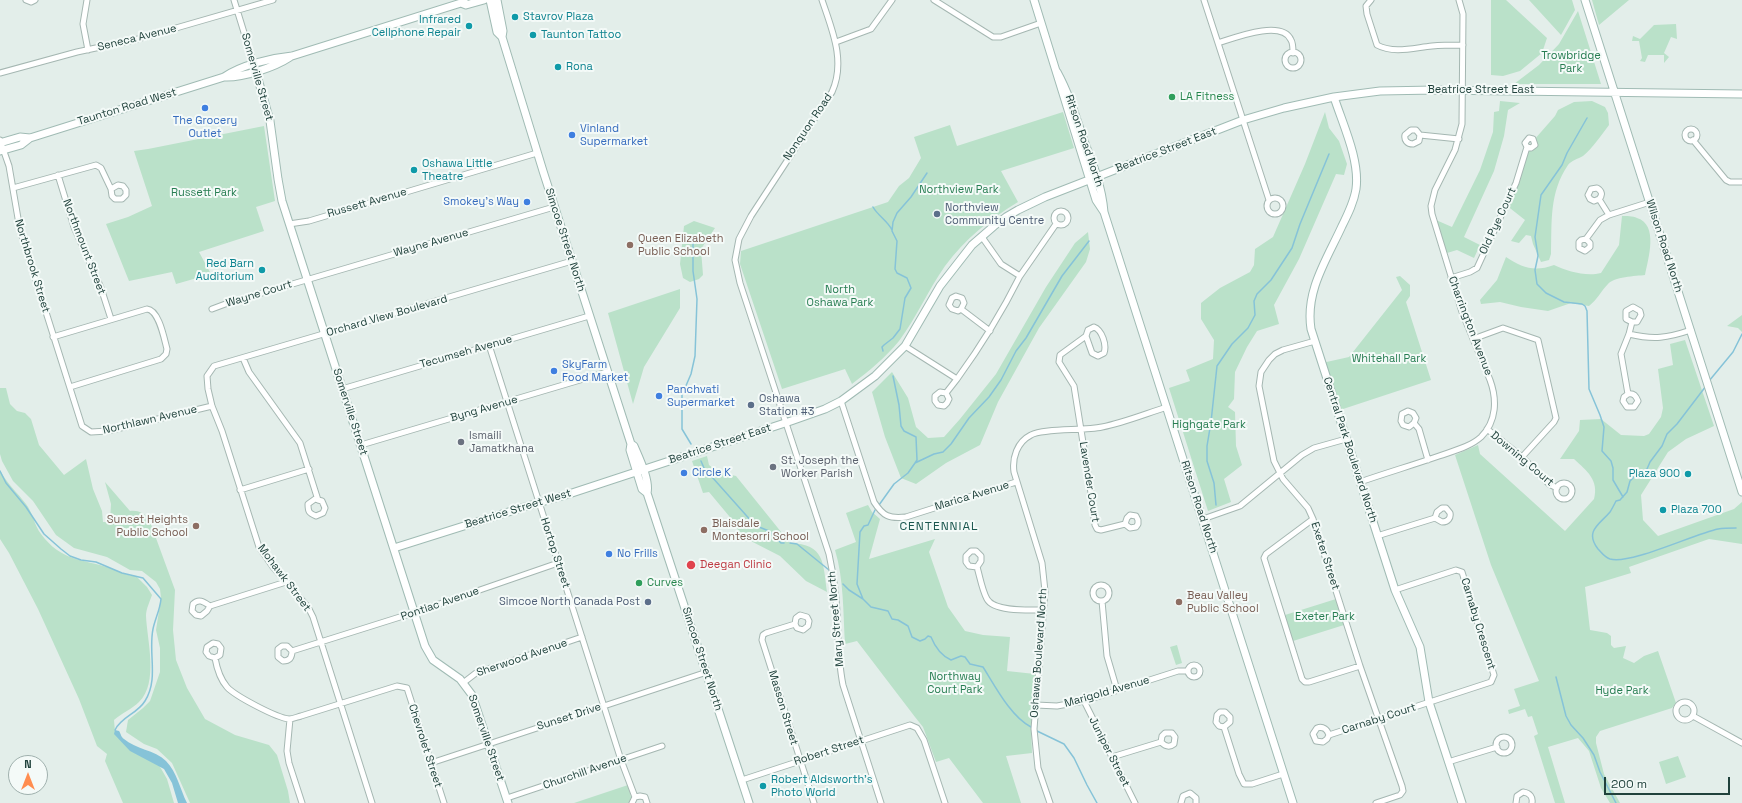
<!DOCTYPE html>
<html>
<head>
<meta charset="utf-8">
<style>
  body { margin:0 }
  #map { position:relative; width:1742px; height:803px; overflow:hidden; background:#e3eeea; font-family:"Space Grotesk",sans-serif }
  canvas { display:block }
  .north { position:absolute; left:8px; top:755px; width:40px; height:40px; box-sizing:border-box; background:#f4faf8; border:1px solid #9fb0ad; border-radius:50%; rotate:0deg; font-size:11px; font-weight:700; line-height:16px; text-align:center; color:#20423c }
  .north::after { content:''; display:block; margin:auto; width:14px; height:18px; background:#ff8d50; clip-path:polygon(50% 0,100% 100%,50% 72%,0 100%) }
  .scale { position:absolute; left:1604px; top:777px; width:126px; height:18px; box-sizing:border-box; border:2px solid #20423c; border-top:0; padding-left:5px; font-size:12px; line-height:14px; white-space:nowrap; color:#20423c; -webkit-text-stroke:3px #f4faf8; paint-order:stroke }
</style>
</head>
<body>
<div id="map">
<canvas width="1742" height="803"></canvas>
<div class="north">N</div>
<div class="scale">200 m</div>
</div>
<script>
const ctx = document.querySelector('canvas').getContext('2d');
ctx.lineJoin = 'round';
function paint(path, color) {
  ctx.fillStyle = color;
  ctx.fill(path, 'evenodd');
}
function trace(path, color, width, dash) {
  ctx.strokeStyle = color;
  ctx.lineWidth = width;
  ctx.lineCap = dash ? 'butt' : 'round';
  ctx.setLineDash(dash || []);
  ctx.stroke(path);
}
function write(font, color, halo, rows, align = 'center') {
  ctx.font = font + ' "Space Grotesk",sans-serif';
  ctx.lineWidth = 4;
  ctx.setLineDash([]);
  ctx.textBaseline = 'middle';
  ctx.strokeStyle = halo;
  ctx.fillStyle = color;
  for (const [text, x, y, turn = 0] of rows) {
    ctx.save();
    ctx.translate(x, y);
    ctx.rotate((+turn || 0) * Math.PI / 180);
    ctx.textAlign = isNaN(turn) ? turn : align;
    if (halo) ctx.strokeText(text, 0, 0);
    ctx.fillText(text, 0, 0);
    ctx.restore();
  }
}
paint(new Path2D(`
  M1491,0H1506L1547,38L1542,53L1520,71L1503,76L1491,75Z
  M1529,0H1572L1575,10L1561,35Z
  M1592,0H1629L1599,25Z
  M1578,11L1601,84H1514L1539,65L1559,44Z
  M1676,24L1677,39L1671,37L1664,53L1669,57L1664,63V55H1648L1645,62L1640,61L1642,58L1639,41H1632L1633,36L1640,39L1654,25Z
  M1500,101L1520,103L1508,110L1504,136L1494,171L1464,237L1480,245L1474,258L1457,250L1447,253L1436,220L1452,227L1480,170L1493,132L1494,112L1499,111Z
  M1592,101L1605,107L1608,113L1609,125C1602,134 1592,149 1583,156C1578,159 1572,160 1568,165C1549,193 1552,222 1551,254L1549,260L1541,262L1533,244L1531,236L1526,235L1519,243L1511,241L1525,220L1506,205L1527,148L1555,116L1558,110L1574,102Z
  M1063,112L1074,148L1001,171L1018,202C990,219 965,239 945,266C928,290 917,317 899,341C885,358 869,371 852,384L845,369L782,389L740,264L741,251L888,202L899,186L909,178L921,158L914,137L950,125L957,146Z
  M1325,112L1329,128L1339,141L1347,164L1344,175L1336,174L1299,259L1274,305L1279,324L1257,331L1247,347L1235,372L1234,399L1228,407L1235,412L1236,446L1242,465L1224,479L1231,502L1208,511L1169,388L1190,381L1186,370L1213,359L1214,340L1201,319V303L1220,288L1250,272L1254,265L1255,249L1273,237L1305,164Z
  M264,126L275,201L256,207L264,231L199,252L211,274L176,284L172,272L129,281L106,224L128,217L152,206L134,151L148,149Z
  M1622,216C1626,216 1633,216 1637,218C1659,225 1648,259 1645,275C1636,276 1613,277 1608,284C1601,291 1597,300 1589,306L1571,303L1548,311L1521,307L1500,302L1481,304L1480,300L1497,280L1506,257C1522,268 1535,272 1554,265C1567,271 1586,277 1601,273L1619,245Z
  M694,221L715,228L701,249L703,275L699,279L690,282L683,278L680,264L684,226Z
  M1088,232L1090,249L1086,262L1039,328L998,402L980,445L946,463L916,484L901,478L885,437L872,392L892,372L908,398L916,427L928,438L944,437L960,419L996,374L1046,287L1075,243Z
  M1400,276L1410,285V296L1406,302L1431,380L1337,411L1322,363L1349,357L1402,290L1396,277Z
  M680,289V308L644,367L633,404L608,313Z
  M1742,315V332L1738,328L1727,326Z
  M1685,340L1714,426L1686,439L1668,452L1641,495L1643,520L1658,536L1734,509L1742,502V544L1709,539L1629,567L1631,573L1585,587L1590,630L1607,633L1611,636V645L1614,648L1626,646L1623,658L1634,663L1644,656L1658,651L1676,703L1672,708L1600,731L1596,737V743L1604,774L1620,803H1610L1601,788L1589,751L1578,738L1548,747L1565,803H1555L1534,736L1538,734L1532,716L1528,717L1525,709L1509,714L1508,710L1520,706L1514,689L1539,681L1491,565L1455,455L1478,445L1480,454L1565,531L1594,499C1599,480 1587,471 1574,459H1560L1579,431L1580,420L1601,419L1621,435L1644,436L1649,434L1661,417L1663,408L1658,369L1673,365L1670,344Z
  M0,388H6L10,404L17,411L25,413L31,419L39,445L64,475L86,459L93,489L102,511L103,522H107L110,520L111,504L105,482L130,511C138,510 144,513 149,519L175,590L173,630L176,660L187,688L205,719L235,735L269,745L277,755L288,791L290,803H190L172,763L157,749L144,744L126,732L128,720L143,708L150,701L160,672V648L156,630L161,598L160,589L156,582L142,571L130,570L107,557L74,548L56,535L33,501L13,481L2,461L0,454Z
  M707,456L709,465L718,472L736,476L790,543C825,544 823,563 827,592L806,581L780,556L741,536L734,522L709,492L703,493L692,461Z
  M0,470C7,484 17,492 26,504C33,513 34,525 41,534C61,561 82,559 110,568C120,571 126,576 136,576L147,587L152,595C150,601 146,609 146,616C147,640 159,683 139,702C132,709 122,713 114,720L115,732L127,745L159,765L167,779L174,803H123L105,761L107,754L97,746L79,699L38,609L9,553L0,539Z
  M868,505L872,512L880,519L869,559L935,539L929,552L948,607L965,631L983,635L1010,637L1007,671L1035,674L1031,729L1032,753L1006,756L1021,803H983L949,758L936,762L923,727L915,717L857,641L845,644C843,612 844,580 835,550L856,542L846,513Z
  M1336,599L1344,625L1293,641L1285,615Z
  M1177,645L1182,663L1176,665L1170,647Z
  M1678,756L1686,777L1666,784L1659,762Z
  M628,785L631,797L630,803H574Z`), '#bae1c9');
paint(new Path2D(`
  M115,730L119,731C121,734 121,737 124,739C135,749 155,750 166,761C177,772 180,789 187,803H178L172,783L164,769L130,751L114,734Z`), '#86c3d8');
trace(new Path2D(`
  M1587,118L1567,153L1562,165L1541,195L1535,237L1538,256L1535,270L1537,284L1546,293L1564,302L1582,304L1585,306L1587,311L1589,389L1600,415L1604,427L1602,451L1611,461L1613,468V480L1623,497
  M873,207C878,216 888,221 892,230
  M883,351L882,347L884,345L893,338L900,329L905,298L911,288L907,278L897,273L895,269L897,241L892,231L893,222L897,213L911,197L927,173
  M1709,381L1733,352L1742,334
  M1706,386L1677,424L1667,434L1662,446L1650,462L1647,469L1635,476L1630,481L1627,492L1620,500L1616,501C1614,505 1612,509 1610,512C1600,524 1584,531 1598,549C1602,553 1604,557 1610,559C1630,565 1694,534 1718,529C1724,528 1730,528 1736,528
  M691,444L682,429V395L691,374L695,356L697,299L693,271V242
  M701,461L704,468L753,523L759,527L769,531L781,543H784
  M915,463L934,454L943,452L951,444L969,418L989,397L1001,380L1016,351L1026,338L1062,276L1089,241
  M0,471L6,483L26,507L44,534L61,549L70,556L81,560L96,562L122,573L143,578L161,599C160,610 155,619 153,629C148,653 159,679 145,701C137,714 121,717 115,730
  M879,505L894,484L908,473L915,463L917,460L916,437L904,431L901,426L899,405L893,376
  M1216,505L1214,483L1207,461V446L1211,422L1217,366L1232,344L1248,328L1255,315L1254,301L1257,294L1271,280L1292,248L1300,224L1329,154
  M790,543L797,544L829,570
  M843,584L849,590L863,599L871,607L888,611L892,619L898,620L908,626L912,637L920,641L925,639L928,636L931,637C935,647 940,655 951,660L961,656L965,657L970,664L983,667C995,686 1011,717 1031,727
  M863,599L857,584L860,532L864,526L868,525L875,510
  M1556,677L1566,716L1571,725L1583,738L1594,755L1600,772L1616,803
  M1037,731L1064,744L1074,758L1087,785L1097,803`), '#86c3d8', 1.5);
const street = new Path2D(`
  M26,0L31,2L35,0
  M87,0L83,24L88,50
  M234,0L254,65
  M822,0C832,30 846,61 832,92L751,216L739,239L735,260L740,283L829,554C833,573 836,592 837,612C838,637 838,660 843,685L881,803
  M934,0L993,37H1001L1041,23
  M1204,0L1269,200
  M1371,0L1366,6L1367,14L1377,45C1394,54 1413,48 1432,46C1442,45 1453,45 1463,45
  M836,42L871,29L892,0
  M1218,43C1234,38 1282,19 1291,40C1293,43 1293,49 1293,53
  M1285 60a8 8 0 1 1 16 0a8 8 0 1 1-16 0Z
  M0,73L77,52L138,39L273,0
  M1685 135a6 6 0 1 1 12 0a6 6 0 1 1-12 0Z
  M1420,135L1416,130H1411L1405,135C1404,140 1407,144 1413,144L1419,141L1420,135L1459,139
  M0,140L9,166L20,230L82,426L91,432L108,431L212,406
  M1693,140L1726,180L1730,182H1742
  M58,175L74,227L101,288L111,319
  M13,188L96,165L101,168L111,189L118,185L123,186L126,190V195L122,199H115L112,196L111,189
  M1267 206a8 8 0 1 1 16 0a8 8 0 1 1-16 0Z
  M1599,199C1603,195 1602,191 1597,188L1591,189L1588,195L1590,199L1594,201L1599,199L1609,215
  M1054 218a7 7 0 1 1 14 0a7 7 0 1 1-14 0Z
  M289,224L309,221L537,153
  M1586,239L1590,243V247L1585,251L1579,248V242L1581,240L1586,239L1600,220L1609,215L1650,202
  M1020,276L1056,224
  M1451,278L1470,272L1477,268L1516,183L1527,147L1531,148L1535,145L1533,139L1529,138L1525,143L1527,147
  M212,309L228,303L554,207
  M961,309L958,311L952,309L949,305L952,298L956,296L962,298L964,303L961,309L990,331
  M1629,334C1654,340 1667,338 1691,330
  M1086,336L1092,353L1098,356L1104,353C1107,345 1102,330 1094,327L1088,330L1086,336L1060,355L1059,362L1074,386L1091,493L1095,525L1097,529L1101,530L1125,524L1127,518L1130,515L1136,516L1138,520V524L1136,527L1130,528L1125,524
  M53,337L147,309C159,310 164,338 167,349L166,354L161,359L70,387
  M1473,339L1503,328L1538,340L1556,418L1554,422L1522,457
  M1315,341L1283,350L1275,354L1269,360L1261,372L1259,386L1274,461L1283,479L1308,508L1313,519L1360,666L1402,786L1403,791L1400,795L1376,803
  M489,345L621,760L635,797
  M905,346L957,379C981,346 1002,312 1020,276L1001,264L982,237
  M243,358L249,372L300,443L318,500L322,501L325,508L323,513L316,516C309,513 308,512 308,504L315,499L318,500
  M342,389L589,316
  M946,393L949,399L947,403L944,406L938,405L935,401V396L940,392L946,393L957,379
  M1628,394C1634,393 1636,396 1638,401L1634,407H1627L1623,401L1624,397L1628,394L1621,354L1629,334L1632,322L1626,319V311L1633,307L1640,311L1641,315L1637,322H1632
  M841,401L874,502C883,516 889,519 906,517L1016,482
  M1414,423L1416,418L1413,413L1408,411L1402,414L1401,421L1403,425L1409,427L1414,423L1419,429L1428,460
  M1487,429L1522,457L1549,484L1557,488
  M361,445L607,372
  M1360,482C1386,473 1413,465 1439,456C1453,451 1470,447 1481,437C1497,421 1497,399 1490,380L1462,312L1432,214L1431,206L1435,190L1455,150L1462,124L1463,14L1459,0
  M1556 491a8 8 0 1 1 16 0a8 8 0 1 1-16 0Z
  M240,490L309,469
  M1203,519L1240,506L1302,455L1314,448L1346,439
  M1313,519L1266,554L1264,558L1302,679L1305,682H1309L1360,666
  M1377,536L1435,518L1437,512L1442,508H1446L1450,513C1451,518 1448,522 1442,522L1435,518
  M977,567L981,561V556L976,551H971L966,556V562L969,566L977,567C980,577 982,590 987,599C994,612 1030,610 1043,610
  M1093 593a8 8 0 1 1 16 0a8 8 0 1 1-16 0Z
  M1102,601L1107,656L1117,690
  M210,606L207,611L201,616L196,615L192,611L193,604C199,598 204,602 210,606L286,582
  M795,624L797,628L803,630L808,626L809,621L807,617L800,615L796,618L795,624L766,633L763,635L762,640L814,803
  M292,651L287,646H282L278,649V657L283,661C290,661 292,657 292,651L419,611L558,563
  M215,658L209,656L206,652L207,647L213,643L218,644L221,648L220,655L215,658C217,669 220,679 227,687C235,696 277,718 289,719C293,719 297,717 301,716L397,686L407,688L444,803
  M1188 671a6 6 0 1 1 12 0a6 6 0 1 1-12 0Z
  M463,683L476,673L582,637
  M1084,701L1135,803
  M1676 711a9 9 0 1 1 18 0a9 9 0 1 1-18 0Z
  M1036,705L1057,706L1084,701L1178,671H1187
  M1693,716L1742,743
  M290,719L287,751L289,763L302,803
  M1224,727L1230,722V717L1225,712H1220L1217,715L1216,722L1219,726L1224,727L1239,774L1244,784H1252L1283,774
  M1329,735C1327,729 1323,726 1317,728L1313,734L1316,741L1323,742L1327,739L1329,735L1491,682L1494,675L1462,572L1456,570L1395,590
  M1496 745a8 8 0 1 1 16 0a8 8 0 1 1-16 0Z
  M1112,757L1161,742L1162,736L1165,733H1172L1175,737L1174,744C1169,748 1165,746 1161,742
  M1448,762L1497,747
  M431,763L707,672
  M742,780L910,725L917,728L924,740L945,803
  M507,798L662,746
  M372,803L313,617L308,607L273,567L259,547L222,431L212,406L208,389L207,376L214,366L572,261
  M632,803L635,797L640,796L645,797L647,803
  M1050,803L1038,768L1034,729L1045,591L1042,563L1014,472C1012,458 1017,442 1031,435C1044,428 1084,431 1102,427C1123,423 1145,414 1167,407
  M1181,803L1183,796L1190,793L1196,798V803
  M1516,803L1517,796L1523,792C1530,793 1533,797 1532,803`);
const secondary = new Path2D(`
  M490,0L497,32L502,37L543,171L631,444L634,446C639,458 650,480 647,493L749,803
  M497,0L503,31L502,37
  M1034,0C1055,67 1075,133 1096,200L1104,212
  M1585,0L1742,492
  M461,3L466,5L484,0
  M254,65L270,121L278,179L282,201L425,646L433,660L460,679L472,695L508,803
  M1057,72C1069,94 1076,117 1084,141C1093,164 1102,187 1104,212L1293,803
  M224,77C243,78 275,67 290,57
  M1334,97C1343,125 1360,160 1356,189C1354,202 1348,214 1342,226C1327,259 1305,291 1311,329L1395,590L1420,647L1429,702L1462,803
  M0,143L20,137L30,138L224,77C241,65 271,58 292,56L461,3L464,0
  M0,151L21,145L30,138
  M631,444L630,450L642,489L647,493
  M394,548L521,508L569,494L791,421L825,409L841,401L875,376L905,346L940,286L972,245L994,226L1006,217L1018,210L1045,197L1243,120L1284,108L1334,97L1380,91L1435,90L1742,94`);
trace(street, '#a5b7b2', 7);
trace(secondary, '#a0bbb4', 9);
trace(street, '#fff', 5);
trace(secondary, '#fff', 7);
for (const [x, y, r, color] of [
  [515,17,4,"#0f9aa8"],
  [469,26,4,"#0f9aa8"],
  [533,35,4,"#0f9aa8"],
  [558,67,4,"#0f9aa8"],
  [1172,97,4,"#2e9e5b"],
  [205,108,4,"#3f7fe0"],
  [572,135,4,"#3f7fe0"],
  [414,170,4,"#0f9aa8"],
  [527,202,4,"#3f7fe0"],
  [937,214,4,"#5c6f8a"],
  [630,245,4,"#8d6e63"],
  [262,270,4,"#0f9aa8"],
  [554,371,4,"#3f7fe0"],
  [659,396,4,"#3f7fe0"],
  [751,405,4,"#5c6f8a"],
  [461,442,4,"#6b7280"],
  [773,467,4,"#6b7280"],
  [684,473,4,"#3f7fe0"],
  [1688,474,4,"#0f9aa8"],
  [1663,510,4,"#0f9aa8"],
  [196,526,4,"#8d6e63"],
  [704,530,4,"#8d6e63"],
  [609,554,4,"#3f7fe0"],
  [691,565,5,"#e0444e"],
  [639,583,4,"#2e9e5b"],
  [648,602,4,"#5c6f8a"],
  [1179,602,4,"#8d6e63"],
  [763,786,4,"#0f9aa8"]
]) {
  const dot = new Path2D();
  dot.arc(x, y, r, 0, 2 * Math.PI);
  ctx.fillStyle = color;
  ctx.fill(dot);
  trace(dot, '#f4faf8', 1.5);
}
write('11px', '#0d838f', '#f4faf8', [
  ["Stavrov Plaza",523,17],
  ["Infrared",461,20,"right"],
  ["Cellphone Repair",461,33,"right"],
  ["Taunton Tattoo",541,35],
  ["Rona",566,67],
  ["Oshawa Little",422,164],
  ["Theatre",422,177],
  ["Red Barn",254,264,"right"],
  ["Auditorium",254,277,"right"],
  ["Plaza 900",1680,474,"right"],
  ["Plaza 700",1671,510],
  ["Robert Aldsworth's",771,780],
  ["Photo World",771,793]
], 'left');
write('11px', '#20423c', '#f4faf8', [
  ["Seneca Avenue",137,38,-14],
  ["Somerville Street",257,77,74],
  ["Beatrice Street East",1481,90],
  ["Taunton Road West",127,107,-17],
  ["Nonquon Road",808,127,-56],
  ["Ritson Road North",1084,141,71],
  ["Beatrice Street East",1166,150,-21],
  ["Russett Avenue",367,203,-16],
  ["Old Pye Court",1498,221,-65],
  ["Simcoe Street North",565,240,72],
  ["Wayne Avenue",431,243,-16],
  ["Wilson Road North",1664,246,72],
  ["Northmount Street",84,247,69],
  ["Northbrook Street",32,266,73],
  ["Wayne Court",259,294,-17],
  ["Orchard View Boulevard",387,316,-16],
  ["Charrington Avenue",1470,326,69],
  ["Tecumseh Avenue",466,352,-16],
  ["Byng Avenue",484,409,-16],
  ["Somerville Street",350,412,72],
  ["Northlawn Avenue",150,420,-13],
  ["Beatrice Street East",720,444,-18],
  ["Central Park Boulevard North",1350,450,72],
  ["Downing Court",1522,459,40],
  ["Lavender Court",1089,482,81],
  ["Marica Avenue",972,496,-17],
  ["Ritson Road North",1199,507,72],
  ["Beatrice Street West",518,509,-17],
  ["Hortop Street",555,553,72],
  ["Exeter Street",1325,556,72],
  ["Mohawk Street",284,578,53],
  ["Pontiac Avenue",440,604,-19],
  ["Mary Street North",836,619,-95],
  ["Carnaby Crescent",1478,624,73],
  ["Oshawa Boulevard North",1039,653,-86],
  ["Sherwood Avenue",522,658,-19],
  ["Simcoe Street North",702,659,72],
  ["Marigold Avenue",1107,692,-16],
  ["Masson Street",783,708,73],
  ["Sunset Drive",569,717,-18],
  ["Carnaby Court",1379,719,-18],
  ["Somerville Street",486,738,71],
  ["Chevrolet Street",425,746,72],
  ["Robert Street",829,751,-18],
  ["Juniper Street",1109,752,63],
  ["Churchill Avenue",585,772,-19]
]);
write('11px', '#267d51', '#f4faf8', [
  ["Trowbridge",1571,56],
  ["Park",1571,69],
  ["Northview Park",959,190],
  ["Russett Park",204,193],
  ["North",840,290],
  ["Oshawa Park",840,303],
  ["Whitehall Park",1389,359],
  ["Highgate Park",1209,425],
  ["Exeter Park",1325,617],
  ["Northway",955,677],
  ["Court Park",955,690],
  ["Hyde Park",1622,691]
]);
write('11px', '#27864d', '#f4faf8', [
  ["LA Fitness",1180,97],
  ["Curves",647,583]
], 'left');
write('11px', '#366cbe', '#f4faf8', [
  ["The Grocery",205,121,"center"],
  ["Outlet",205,134,"center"],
  ["Vinland",580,129],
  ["Supermarket",580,142],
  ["Smokey's Way",519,202,"right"],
  ["SkyFarm",562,365],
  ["Food Market",562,378],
  ["Panchvati",667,390],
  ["Supermarket",667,403],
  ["Circle K",692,473],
  ["No Frills",617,554]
], 'left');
write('11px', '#4e5e75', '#f4faf8', [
  ["Northview",945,208],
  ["Community Centre",945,221],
  ["Oshawa",759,399],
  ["Station #3",759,412],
  ["Simcoe North Canada Post",640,602,"right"]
], 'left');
write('11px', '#785e54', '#f4faf8', [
  ["Queen Elizabeth",638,239],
  ["Public School",638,252],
  ["Sunset Heights",188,520,"right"],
  ["Public School",188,533,"right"],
  ["Blaisdale",712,524],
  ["Montesorri School",712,537],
  ["Beau Valley",1187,596],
  ["Public School",1187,609]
], 'left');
write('11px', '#5b616d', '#f4faf8', [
  ["Ismaili",469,436],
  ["Jamatkhana",469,449],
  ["St. Joseph the",781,461],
  ["Worker Parish",781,474]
], 'left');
write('11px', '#be3a42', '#f4faf8', [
  ["Deegan Clinic",700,565]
], 'left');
ctx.letterSpacing = '1px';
write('12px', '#1a564e', '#f4faf8', [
  ["CENTENNIAL",939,527]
]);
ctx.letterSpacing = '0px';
</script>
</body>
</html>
